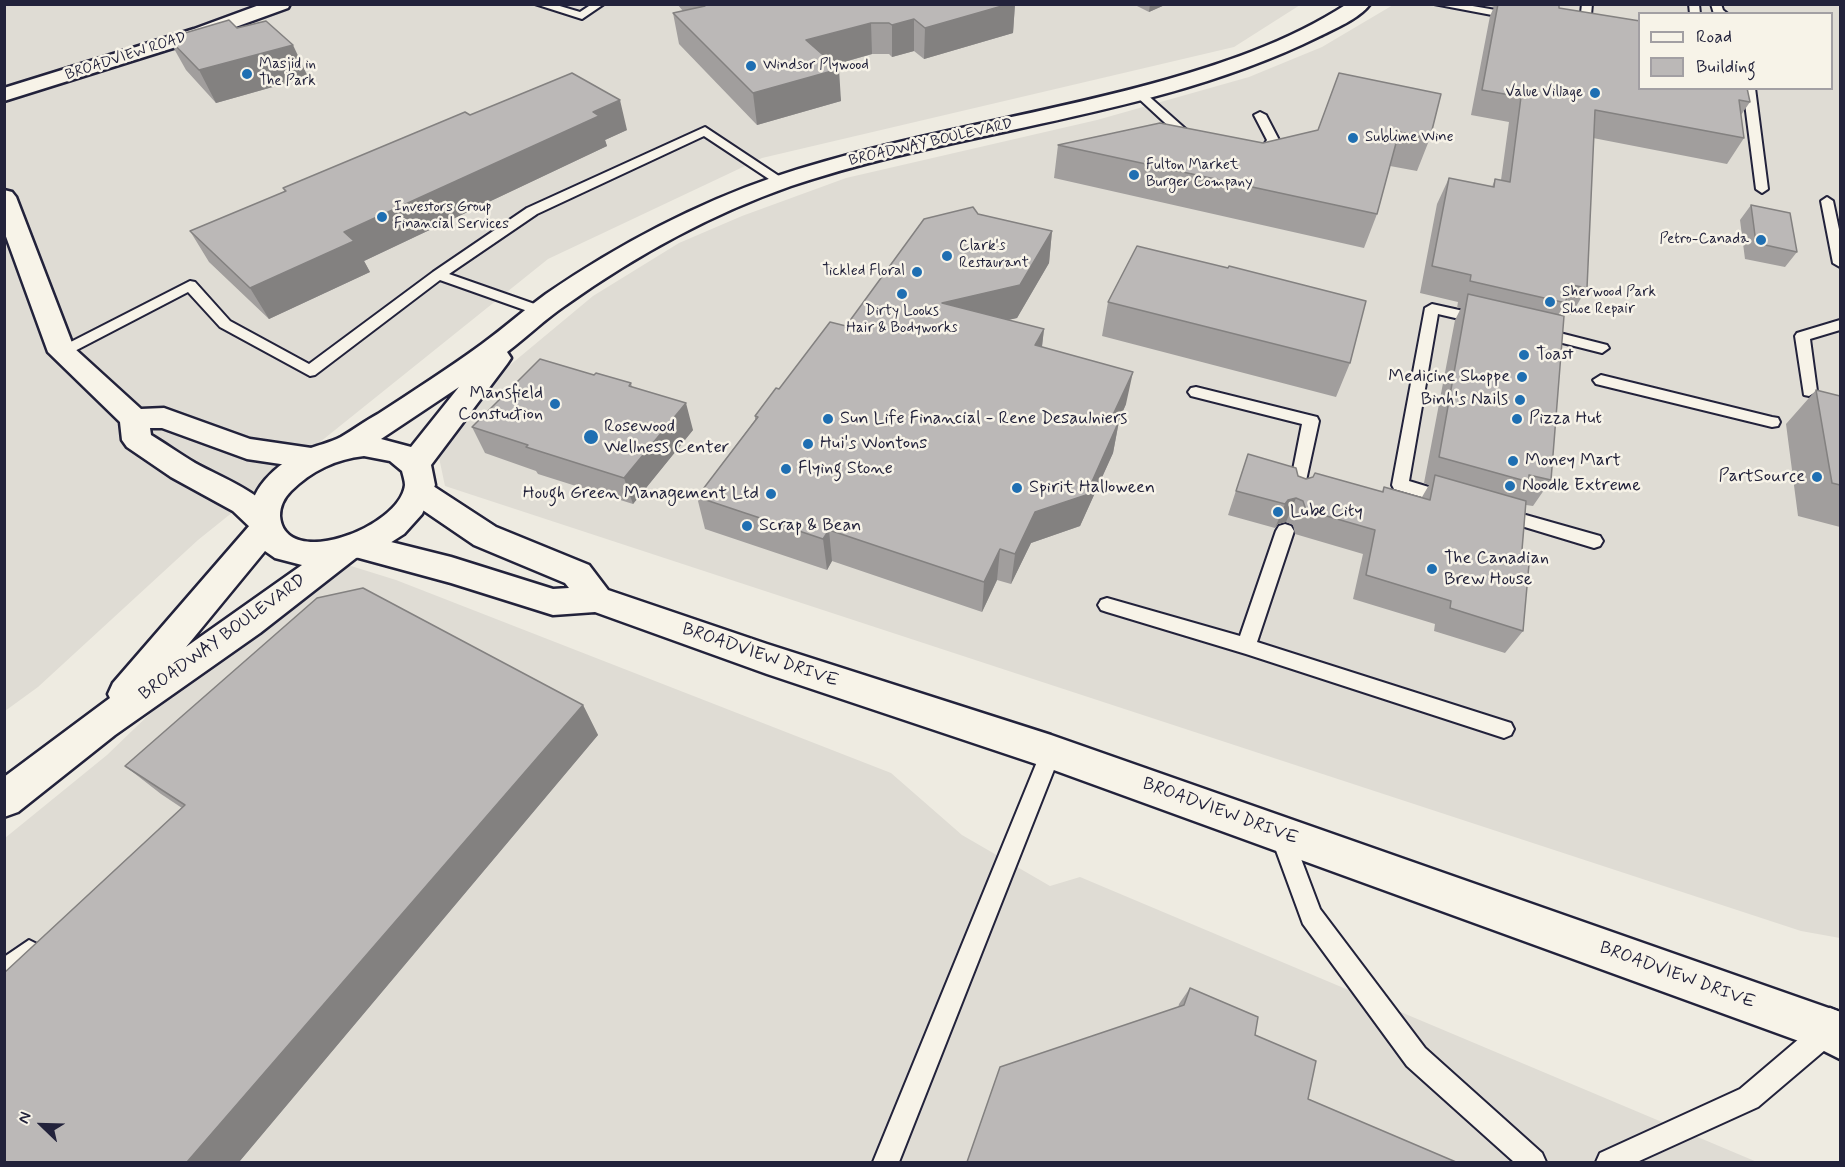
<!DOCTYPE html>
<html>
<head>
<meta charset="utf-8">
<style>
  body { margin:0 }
  #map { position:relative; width:1845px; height:1167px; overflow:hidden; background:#eeebe1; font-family:Mynerve,sans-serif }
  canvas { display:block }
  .frame { position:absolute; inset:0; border:6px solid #22223b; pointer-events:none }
  .legend { position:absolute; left:1638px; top:12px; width:195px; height:78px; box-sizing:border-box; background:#f7f3e8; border:2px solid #a29fa3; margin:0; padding:8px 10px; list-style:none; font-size:18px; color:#22223b }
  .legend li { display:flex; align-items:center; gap:12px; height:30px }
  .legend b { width:30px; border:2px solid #a29fa3 }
  .north { position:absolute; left:12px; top:1095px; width:60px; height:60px; -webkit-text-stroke:4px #f7f3e8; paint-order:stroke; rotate:293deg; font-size:16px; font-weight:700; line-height:24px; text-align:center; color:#22223b }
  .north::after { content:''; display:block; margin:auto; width:21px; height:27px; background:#22223b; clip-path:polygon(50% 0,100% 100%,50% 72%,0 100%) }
</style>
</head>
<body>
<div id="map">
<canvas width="1845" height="1167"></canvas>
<div class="frame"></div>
<ul class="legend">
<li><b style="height:8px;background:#f7f3e8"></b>Road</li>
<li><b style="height:16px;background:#bbb8b7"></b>Building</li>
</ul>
<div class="north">N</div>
</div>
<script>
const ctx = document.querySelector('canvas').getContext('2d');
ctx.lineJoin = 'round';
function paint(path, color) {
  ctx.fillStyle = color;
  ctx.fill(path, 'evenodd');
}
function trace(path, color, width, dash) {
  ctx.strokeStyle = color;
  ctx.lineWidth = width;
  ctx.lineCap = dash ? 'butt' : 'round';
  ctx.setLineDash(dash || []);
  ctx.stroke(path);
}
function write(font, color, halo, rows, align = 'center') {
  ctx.font = font + ' Mynerve,sans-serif';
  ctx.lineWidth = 5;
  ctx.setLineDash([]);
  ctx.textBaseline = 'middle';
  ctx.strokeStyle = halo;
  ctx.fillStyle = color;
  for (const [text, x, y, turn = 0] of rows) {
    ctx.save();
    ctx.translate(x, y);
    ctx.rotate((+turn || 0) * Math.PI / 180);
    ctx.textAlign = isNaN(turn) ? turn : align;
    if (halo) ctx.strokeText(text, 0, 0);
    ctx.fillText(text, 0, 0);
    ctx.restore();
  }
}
paint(new Path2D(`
  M5,5H1300L1234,47L762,158L548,259L198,540L38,687L5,711Z
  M1393,5H1840V938L1801,931L445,486L437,448L480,390L593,296L679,243L742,216L846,178L1097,120L1249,77L1322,47ZM1640,14H1832V88H1640Z
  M335,561L396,580L891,773L962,835L1050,886L1080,877L1757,1162H5V838L107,755L299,570Z`), '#dfdcd4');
const lane = new Path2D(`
  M535,4H553L580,12L592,4H604L582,19Z
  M1434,4H1461L1513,13L1518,16L1513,19Z
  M1582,4H1592L1590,26L1585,29L1571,25L1580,22Z
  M1689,4H1699L1700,14H1690Z
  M1711,4H1721L1723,10L1728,14H1714Z
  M1743,88H1755L1768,189L1762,193L1756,189Z
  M1140,91L1144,92L1198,140V146H1190L1136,96V92Z
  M1260,112L1266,115L1279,140L1269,155L1250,157V151L1261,149L1267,140L1254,115Z
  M705,127L788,182L782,186L778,185L704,136L537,214L449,274L546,308L548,311L546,314H536L440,280L315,375L310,376L220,327L188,292L67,355L62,357L55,352L57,349L190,281L195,282L230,321L309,364L433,272L527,208Z
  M1827,197L1833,201L1840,234V267L1833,263L1821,201Z
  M1432,304L1486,316L1488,319L1481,324L1438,314L1409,481L1455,495L1457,499L1455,503L1449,505L1394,489L1392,485L1425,308Z
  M1840,320V330L1810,339L1817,391L1809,396L1804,395L1795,336L1797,333Z
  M1540,328L1607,345L1609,348L1602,353L1535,336L1533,333Z
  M1601,375L1772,417L1778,418L1780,422L1778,426L1772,427L1596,384L1593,380Z
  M1196,387L1317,417L1319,421L1302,499L1296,501L1290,499L1288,495L1302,424L1191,396L1188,392L1191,388Z
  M1501,508L1600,536L1603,541L1600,546L1594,548L1495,518L1492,514L1495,510Z
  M1285,524L1291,526L1294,531L1257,642L1511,723L1514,729L1511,735L1504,738L1246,654L1107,612L1101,610L1098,605L1101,600L1107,598L1240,636L1276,531L1279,526Z
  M1051,743L1058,746L1061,752L899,1162H873L1041,752L1044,746Z
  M1281,824L1289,827L1320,909L1425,1048L1542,1153L1546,1162H1514L1407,1066L1303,924L1270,834L1273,827Z
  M29,940L37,944L41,952C35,966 18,978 4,983V957Z
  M1829,1018L1838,1021L1840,1029L1838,1039L1758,1107L1637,1162H1596L1600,1153L1740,1089L1820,1021Z`);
const street = new Path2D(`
  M262,4H290L288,8L208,37L4,101V88L194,29Z
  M4,190L12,192L16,197L74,348L141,409L164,408L250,439L325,450L329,458L325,466L314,469L247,459L162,428H150L151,435C166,444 180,454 195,463C224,479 263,492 280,522L275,530L264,534L253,530L233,511L171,477L127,447L122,440L120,422L48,352L4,231Z
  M419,481L430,484L496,527L589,565L608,590L767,644L1051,735L1840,1012V1056L1051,769L767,674L595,612L553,615L451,583L348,555L343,546L348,537L359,534L451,557L553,589L569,588L565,583L474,545L408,500L404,492L408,484Z`);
const secondary = new Path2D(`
  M1347,4H1370C1359,19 1334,29 1318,37C1153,118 964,128 791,186C711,214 635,256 566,305C545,319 527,337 507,352L511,358L507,364L431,465L435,485L422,514L404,534L379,550L356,558L260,633L115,735L18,812L4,817V777L110,698L108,694L113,683L250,525C246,490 276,464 306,450C317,445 330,443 341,437C353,430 365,421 378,414C413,391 448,369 482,344C504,328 524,310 546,294C616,246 693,205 774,177C897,136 1026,118 1151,84C1219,65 1287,43 1347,4ZM459,387L411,447L381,439ZM364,456L390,461L402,471C403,475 405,481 405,485C400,528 284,571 280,516C280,506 284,498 291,491C311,471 336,459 364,456ZM265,551L275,558L302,565L186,647Z
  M1830,1008L1840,1012V1059L1814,1046L1808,1030L1814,1014Z`);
trace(lane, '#22223b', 4);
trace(street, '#22223b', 5);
trace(secondary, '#22223b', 5);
paint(lane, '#f7f3e8');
paint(street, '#f7f3e8');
paint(secondary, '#f7f3e8');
paint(new Path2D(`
  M677,4H1015L1013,33L924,59L914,51L892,57L889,54H872L834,65L841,101L757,125L679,44L673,13L683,11Z
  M1133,4H1167L1149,12Z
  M1492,4H1559V8L1747,88L1750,102L1741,115L1744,138L1727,164L1593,138L1587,288L1571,315L1560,312L1558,315L1551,480L1533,506L1526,505L1521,562L1523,631L1505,653L1434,631L1435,624L1353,599L1363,554L1295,534L1293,525L1286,522L1278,524L1275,528L1228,515L1248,454L1306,479L1382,492L1384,487L1422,497L1429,485L1424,483L1455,320L1461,308H1457L1458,302L1420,293L1437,204L1449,178L1492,187L1495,179L1501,180L1509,122L1471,115L1490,16L1494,7L1492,6Z
  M237,28L308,77L216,103L186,70L168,38Z
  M1339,73L1430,138L1417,171L1390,166L1377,214L1364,248L1054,178L1058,145L1263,143L1318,130Z
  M470,115L627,130L605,140L607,146L364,261L370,272L269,319L209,262L190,231L285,192L283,188Z
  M1751,205L1797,252L1785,267L1745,259L1740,220Z
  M978,214L1052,231L1049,263L1017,318L1007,320L1044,329L1042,347L1126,404L1119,421L1113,453L1080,526L1031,543L1011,584L997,580L982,612L832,561L827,570L705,529L697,497L755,420V416L779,389L846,326Z
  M1108,302L1350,363L1336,397L1102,336Z
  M594,375L631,383L632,387L693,430L633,504L538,474L536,471L485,453L472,427Z
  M1816,390L1840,396V527L1798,516L1786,424Z
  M583,705L598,735L239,1162H4L182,808L161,794L125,766Z
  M1190,988L1255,1035L1308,1099L967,1162L1178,1008L1179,1004Z`), '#a19e9d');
paint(new Path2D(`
  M1009,4H1015L1013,33L924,59L925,28Z
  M1150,4H1167L1149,12Z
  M914,19V51L892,57V25Z
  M871,23L872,54L808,72L806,40Z
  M293,45L308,77L216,103L199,70Z
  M839,69L841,101L757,125L753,93Z
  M620,100L627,130L605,140L607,146L364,261L370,272L269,319L250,288L344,232L593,112Z
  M1052,231L1049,263L1017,318L942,335V303Z
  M1044,329L1040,362L1035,345Z
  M1133,372L1126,404L1105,451L1111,419Z
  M686,403L693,430L633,504L624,478Z
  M1119,421L1113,453L1080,526L1031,543L1011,584L1015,554L1035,512Z
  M1296,498L1286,522L1278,524L1275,528L1285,504L1288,500Z
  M829,530L832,561L827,570L823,539Z
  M1000,549L997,580L982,612L984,582Z
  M583,705L598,735L239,1162H187Z`), '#838180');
const building = new Path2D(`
  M704,4H1009L925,28L914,19L892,25L889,23H871L806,40L839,69L753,93L673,13L705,6Z
  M1498,4H1559V8L1640,21V88H1747L1750,102L1739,100L1744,138L1595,110L1587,288L1567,284L1566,303L1470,281L1471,275L1432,266L1449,178L1494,187L1495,179L1510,182L1521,97L1482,90Z
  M229,20L237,28L266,21L293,45L199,70L168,38Z
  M572,73L620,100L593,112L599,116L344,232L354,241L250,288L190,231L286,191L283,188L465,112L470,115Z
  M1339,73L1441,94L1430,138L1399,132L1377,214L1058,145L1160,123L1263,143L1318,130Z
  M1751,205L1790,213L1797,252L1756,243Z
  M973,207L978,214L1052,231L1020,285L942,303L1044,329L1035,345L1133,372L1111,419L1119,421L1086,495L1035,512L1015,554L1000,549L984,582L829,530L823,539L697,497L758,417L755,416L776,388L779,389L830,322L846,326L924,219Z
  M1137,246L1228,268L1229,266L1366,301L1350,363L1108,302Z
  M1468,294L1564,316L1551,480L1529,475V482L1439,457Z
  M540,359L594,375L596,373L631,383L629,386L686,403L624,478L526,447L528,445L472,427Z
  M1816,390L1840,396V485L1832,483Z
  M1248,454L1296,468L1298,476L1306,479L1313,477L1315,473L1383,492L1384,487L1430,500L1435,475L1526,501L1521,562L1529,564L1523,631L1450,608L1451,601L1366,575L1375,530L1306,510L1303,501L1296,498L1288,500L1285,504L1236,491Z
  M363,588L583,705L187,1162H4V973L185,805L125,766L317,598Z
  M1190,988L1258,1017L1255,1035L1316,1061L1308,1099L1456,1162H967L1000,1067L1184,1005Z`);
paint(building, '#bbb8b7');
trace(building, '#838180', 1.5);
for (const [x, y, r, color] of [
  [751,66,6,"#1f6fb2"],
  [247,74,6,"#1f6fb2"],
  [1595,93,6,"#1f6fb2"],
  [1353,138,6,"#1f6fb2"],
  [1134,175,6,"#1f6fb2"],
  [382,217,6,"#1f6fb2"],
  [1761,240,6,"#1f6fb2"],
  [947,256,6,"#1f6fb2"],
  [917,272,6,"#1f6fb2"],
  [902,294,6,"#1f6fb2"],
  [1550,302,6,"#1f6fb2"],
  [1524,355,6,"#1f6fb2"],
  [1522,377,6,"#1f6fb2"],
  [1520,400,6,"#1f6fb2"],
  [555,404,6,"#1f6fb2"],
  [828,419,6,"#1f6fb2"],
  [1517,419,6,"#1f6fb2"],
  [591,437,8,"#1f6fb2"],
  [808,444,6,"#1f6fb2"],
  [1513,461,6,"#1f6fb2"],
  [786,469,6,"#1f6fb2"],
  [1817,477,6,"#1f6fb2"],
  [1510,486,6,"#1f6fb2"],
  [1017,488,6,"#1f6fb2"],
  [771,494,6,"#1f6fb2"],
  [1278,512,6,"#1f6fb2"],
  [747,526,6,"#1f6fb2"],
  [1432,569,6,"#1f6fb2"]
]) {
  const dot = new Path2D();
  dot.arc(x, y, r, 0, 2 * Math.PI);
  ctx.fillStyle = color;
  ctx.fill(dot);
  trace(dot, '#f7f3e8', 2);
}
write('15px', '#22223b', '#f7f3e8', [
  ["BROADVIEW ROAD",126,57,-18],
  ["BROADWAY BOULEVARD",931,143,-13]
]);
write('15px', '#22223b', '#f7f3e8', [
  ["Masjid in",259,65],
  ["The Park",259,82],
  ["Windsor Plywood",763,66],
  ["Value Village",1583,93,"right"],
  ["Sublime Wine",1365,138],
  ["Fulton Market",1146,166],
  ["Burger Company",1146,183],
  ["Investors Group",394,208],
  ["Financial Services",394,225],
  ["Petro-Canada",1749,240,"right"],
  ["Clark's",959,247],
  ["Restaurant",959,264],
  ["Tickled Floral",905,272,"right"],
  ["Sherwood Park",1562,293],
  ["Shoe Repair",1562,310],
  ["Dirty Looks",902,312,"center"],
  ["Hair & Bodyworks",902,329,"center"]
], 'left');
write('18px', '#22223b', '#f7f3e8', [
  ["Toast",1536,355],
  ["Medicine Shoppe",1510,377,"right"],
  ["Mansfield",543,394,"right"],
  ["Constuction",543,415,"right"],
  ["Binh's Nails",1508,400,"right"],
  ["Sun Life Financial - Rene Desaulniers",840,419],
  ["Pizza Hut",1529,419],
  ["Rosewood",604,427],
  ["Wellness Center",604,448],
  ["Hui's Wontons",820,444],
  ["Money Mart",1525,461],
  ["Flying Stone",798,469],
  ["PartSource",1805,477,"right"],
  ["Noodle Extreme",1522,486],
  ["Spirit Halloween",1029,488],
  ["Hough Green Management Ltd",759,494,"right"],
  ["Lube City",1290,512],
  ["Scrap & Bean",759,526],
  ["The Canadian",1444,559],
  ["Brew House",1444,580]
], 'left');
write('18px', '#22223b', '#f7f3e8', [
  ["BROADWAY BOULEVARD",223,638,-36],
  ["BROADVIEW DRIVE",760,656,19],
  ["BROADVIEW DRIVE",1220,812,20],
  ["BROADVIEW DRIVE",1677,976,20]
]);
</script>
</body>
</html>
